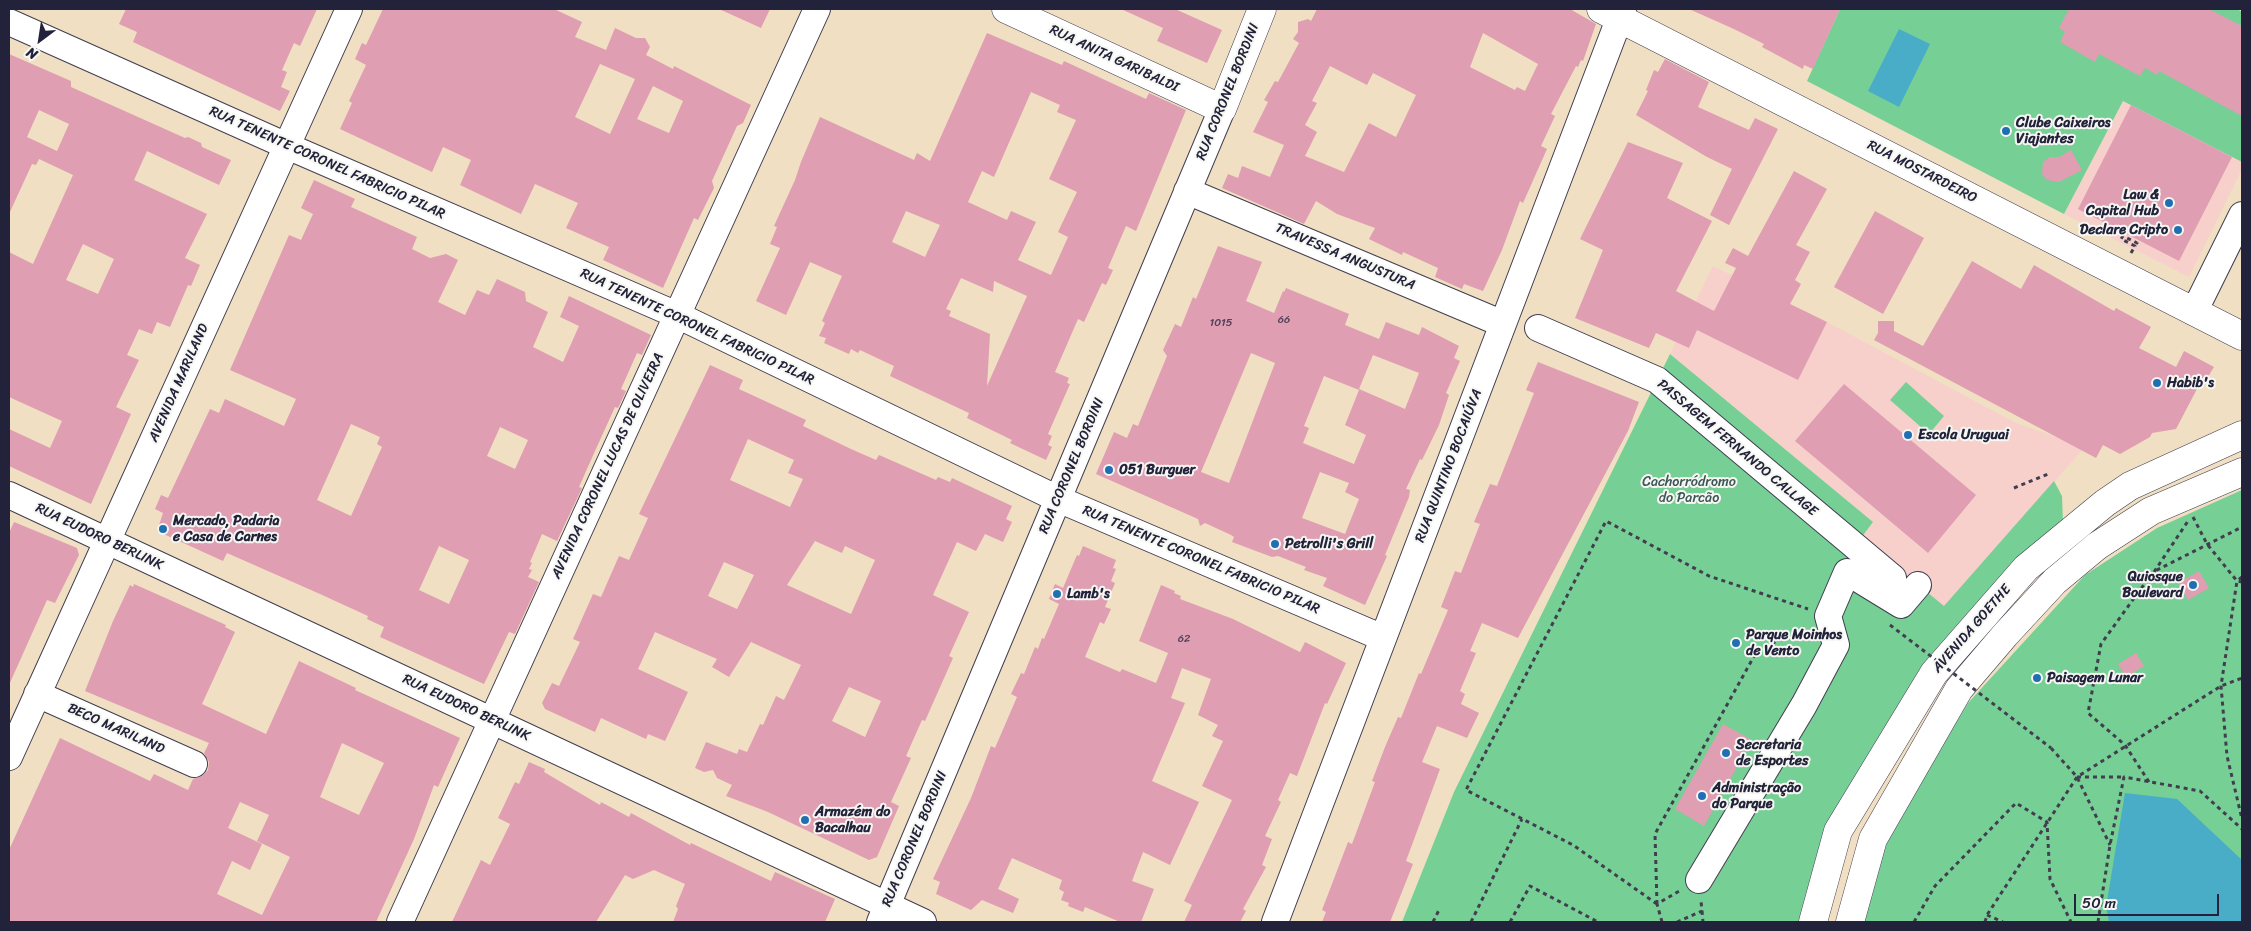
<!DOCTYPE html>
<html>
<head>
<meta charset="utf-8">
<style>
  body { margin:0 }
  #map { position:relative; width:2251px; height:931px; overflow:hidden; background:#f0dfc2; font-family:Sriracha,sans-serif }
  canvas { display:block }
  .frame { position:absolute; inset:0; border:10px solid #22223b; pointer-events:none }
  .north { position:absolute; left:15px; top:15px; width:50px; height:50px; -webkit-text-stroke:4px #f6f6f2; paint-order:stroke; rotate:211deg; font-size:14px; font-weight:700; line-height:20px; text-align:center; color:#22223b }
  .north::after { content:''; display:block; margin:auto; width:18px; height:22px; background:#22223b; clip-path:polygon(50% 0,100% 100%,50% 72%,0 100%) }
  .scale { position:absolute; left:2074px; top:894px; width:145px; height:22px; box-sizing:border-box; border:2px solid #22223b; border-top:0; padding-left:6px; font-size:15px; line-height:18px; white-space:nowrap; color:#22223b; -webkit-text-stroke:4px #f6f6f2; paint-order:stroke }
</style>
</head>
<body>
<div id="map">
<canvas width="2251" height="931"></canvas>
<div class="frame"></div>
<div class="north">N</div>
<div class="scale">50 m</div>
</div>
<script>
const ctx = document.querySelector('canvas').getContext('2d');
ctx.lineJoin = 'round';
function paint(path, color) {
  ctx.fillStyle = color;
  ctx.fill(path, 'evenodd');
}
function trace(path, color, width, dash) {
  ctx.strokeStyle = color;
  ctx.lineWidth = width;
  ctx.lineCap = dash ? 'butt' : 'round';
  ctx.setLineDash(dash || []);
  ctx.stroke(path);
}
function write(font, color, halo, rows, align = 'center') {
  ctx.font = font + ' Sriracha,sans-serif';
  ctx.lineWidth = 4;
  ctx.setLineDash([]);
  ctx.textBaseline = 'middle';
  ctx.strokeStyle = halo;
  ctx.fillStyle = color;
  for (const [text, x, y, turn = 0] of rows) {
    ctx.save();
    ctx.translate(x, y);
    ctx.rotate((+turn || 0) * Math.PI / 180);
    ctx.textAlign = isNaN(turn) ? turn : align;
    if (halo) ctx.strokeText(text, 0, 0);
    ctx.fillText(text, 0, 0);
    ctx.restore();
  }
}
paint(new Path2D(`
  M2123,101L2242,162V169L2189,277L2064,214Z
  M1713,266L1827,322L2016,423L2085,447L1944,607L1860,538L1873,522L1670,354Z`), '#f7d0cb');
paint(new Path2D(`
  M1840,9H2237L2242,12V162L2123,101L2064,214L1807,81Z
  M1670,354L1873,522L1861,538L1944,606L2054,481L2062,496L2063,523L1962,622L1803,922H1402L1454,792Z
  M1906,382L1944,416L1929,434L1890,400Z
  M2242,490V922H1862L1885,839L1968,703L2085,575L2157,528Z`), '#76cf95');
paint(new Path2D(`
  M1899,29L1930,44L1899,107L1868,91Z
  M2125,793L2177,799L2242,860V922H2109L2106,907Z`), '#49adc8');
paint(new Path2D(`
  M126,9H317L300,46L294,43L282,70L287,72L281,87L290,91L280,111L133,42L137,32L119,24Z
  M383,9H554L582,22L575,37L606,50L615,28L636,38H645L650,47L646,55L673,69L674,66L751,105L743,123L737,126L712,181L714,188L698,220L694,218L663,288L603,260L609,247L566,228L578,203L535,184L521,214L460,185L471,160L443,147L432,172L340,129L352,103L349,101L366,65L355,59L362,43L366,45ZM600,64L635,79L610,134L575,117ZM653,86L683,101L669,133L637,119Z
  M719,9H770L761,28Z
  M1121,9H1175L1222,30L1207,63L1157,41L1163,28Z
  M1317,9H1570L1596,24L1583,61L1581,60L1578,67L1576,66L1551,114L1555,116L1541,146L1547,149L1523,203L1520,201L1502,250L1483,291L1464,284L1462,289L1435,277L1438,268L1403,252L1402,255L1369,239L1375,228L1337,214L1316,201L1304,224L1222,188L1228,174L1238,178L1242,166L1270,177L1284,145L1253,132L1268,102L1264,100L1275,81L1278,82L1299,43L1293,39L1298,32V22L1308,19L1311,21ZM1483,33L1538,64L1525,91L1517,87L1515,90L1470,67ZM1330,66L1367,85L1373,73L1416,95L1396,137L1369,123L1344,172L1305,156L1317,132L1305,125L1317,103L1312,101Z
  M1689,9H1840L1813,69L1804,65L1803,69L1762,47L1764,44L1736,30Z
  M2069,9H2209L2242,26V116L2159,71L2157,75L2145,68L2140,76L2099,54L2095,62L2060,42L2065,32L2059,28Z
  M987,33L1062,65L1064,61L1146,99L1149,93L1186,110L1136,231L1126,226L1108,268L1113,270L1106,285L1102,283L1084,322L1078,319L1055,372L1069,378L1067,383L1070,384L1048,434L1052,436L1048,445L1052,447L1046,460L1010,443L1012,440L967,418L969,413L890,376L894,366L860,350L858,353L851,349L849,354L824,343L826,338L819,336L825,323L822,321L842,276L810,262L786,315L756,301L780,248L770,244L777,227L774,226L795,180L801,162L820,117L914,160L917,153L930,161ZM1031,92L1060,105L1057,112L1076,120L1049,179L1077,192L1058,232L1068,237L1051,275L1018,260L1036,222L1011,211L1007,220L968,202L982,171L994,177ZM906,211L940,225L925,257L892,242ZM961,278L993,292L994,281L1027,296L987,386L990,334L949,316L951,311L946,309Z
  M9,54L71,81V87L185,138L188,137L201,143L202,147L231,160L219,185L147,151L134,180L207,214L185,258L200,265L191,286L188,285L170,327L157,322L152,334L139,329L127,355L139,360L116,407L131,414L91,504L9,466V429L50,448L62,421L9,397V252L33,264L73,175L39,159L36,165L32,164L9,214ZM39,110L69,124L57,151L27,137ZM83,244L114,259L98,294L66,280Z
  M1665,59L1709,82L1698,107L1749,130L1755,118L1778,129L1729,225L1710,215L1732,169L1707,157L1636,115L1648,91L1646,90L1654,70L1658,72Z
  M2131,105L2232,157L2179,261L2078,209Z
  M1628,142L1683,163L1667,198L1712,221L1676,291L1714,311L1736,268L1725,263L1733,248L1748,256L1794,171L1827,189L1796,245L1810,252L1795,280L1801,284L1790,304L1827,322L1798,380L1697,330L1689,348L1656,333L1649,348L1575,318L1603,250L1580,239Z
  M2071,150L2082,170L2059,182L2047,180L2042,174L2043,162L2050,157H2059Z
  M314,180L355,199L351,207L417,237L412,249L430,258L446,254L458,260L438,302L465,315L477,290L489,295L497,279L525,292L526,301L548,312L533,347L563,362L579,326L560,317L569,296L651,335L642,355L637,353L621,389L626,391L618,408L615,407L595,451L579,487L582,488L557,541L542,534L530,562L532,563L529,569L532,570L528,577L539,582L515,634L509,632L484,684L380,637L384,627L367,619L368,616L320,594L227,553L223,561L157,531L163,513L155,509L161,495L168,498L210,409L219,413L225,399L284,426L296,399L230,370L289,235L301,240L313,214L301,208ZM351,424L380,437L377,444L382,447L351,516L317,500ZM500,427L528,440L515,469L487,456ZM439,546L469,560L449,604L419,590Z
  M1875,211L1924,238L1883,314L1834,287Z
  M1218,246L1262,262L1246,301L1274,313L1283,291L1284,292L1286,288L1349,314L1345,325L1379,339L1386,322L1419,335L1422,327L1459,346L1454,358L1460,361L1446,393L1449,395L1439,425L1422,460L1420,459L1406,489L1410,490L1409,497L1385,555L1387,556L1365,605L1323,586L1327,578L1304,570L1306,567L1278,556L1272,557L1232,542L1234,537L1231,535L1205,523L1200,526L1198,519L1096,474L1114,432L1127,438L1133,424L1138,426L1167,356L1163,350L1175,324L1181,327L1193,297L1196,299ZM1251,353L1275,363L1229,483L1201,472ZM1373,355L1419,373L1405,409L1359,389ZM1324,376L1359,390L1345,425L1366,435L1354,464L1303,443L1309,428L1304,426ZM1320,472L1349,483L1345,492L1359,499L1345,534L1302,518Z
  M1972,261L2021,289L2034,265L2114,311L2116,308L2151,327L2139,348L2176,367L2184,351L2214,367L2201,388L2198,387L2176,429L2152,433L2150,437L2120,454L2103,445L2096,458L1874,340L1878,333V321H1894V331L1923,346Z
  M1538,362L1639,402L1628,431L1518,638L1482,623L1470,651L1476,653L1460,691L1465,694L1461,704L1479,713L1467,738L1437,726L1422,762L1440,769L1406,861L1413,864L1390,922H1322L1326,912L1322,910L1348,842L1352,844L1375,782L1372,781L1385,747L1398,717L1401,718L1419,673L1421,674L1448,610L1441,607L1455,571L1461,573L1480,524L1474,522L1490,484L1497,486L1534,393L1526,390Z
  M710,365L743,380L739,389L806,420L803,426L851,449L876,460L879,455L936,480L938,477L950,482L952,478L1012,506L1006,519L1012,522L1003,542L985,534L976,551L957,542L933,595L969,612L949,656L953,658L925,721L922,720L906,756L911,758L891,802L899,806L877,857L869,860L768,812L726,796L732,785L717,778L713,770L704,772L695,768L706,742L737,754L739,749L747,752L760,724L763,725L776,696L784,700L801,665L751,642L729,677L712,667L717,659L655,632L638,669L688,692L665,741L648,734L646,739L601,718L595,732L545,709L542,703L552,683L559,686L580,642L573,639L593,594L601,597L619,556L629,560L648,518L639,514ZM748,439L794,460L788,473L803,479L790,507L730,480ZM815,541L842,553L845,546L875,560L851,614L787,585ZM724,562L754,575L737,609L708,596ZM849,687L881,701L865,737L832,721Z
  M1844,384L1976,495L1928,553L1795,441Z
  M14,522L77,548L79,555L55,603L47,600L9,685V533Z
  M1083,546L1116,560L1113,568L1116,569L1111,581L1115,583L1105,607L1111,609L1104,624L1100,622L1085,657L1120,672L1122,669L1156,683L1168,653L1139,641L1161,585L1175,591L1174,593L1181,596L1180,599L1233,619L1300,652L1305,642L1346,663L1327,704L1325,703L1297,776L1290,773L1278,800L1281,802L1265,836L1272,839L1262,865L1266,867L1243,909L1246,911L1240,922H1184L1192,905L1184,901L1232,800L1202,786L1223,741L1212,736L1218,725L1198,715L1211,679L1182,668L1171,698L1185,703L1152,781L1199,802L1170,865L1143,852L1132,881L1154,889L1141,922H1120L1085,907L1083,912L1068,906L1069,903L1061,900L1064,892L1059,889L1062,880L1012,858L998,889L1019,899L1013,913L982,900L971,910L936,894L940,882L933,879L971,798L991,746L995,748L1017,697L1011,694L1021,673L1024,674L1035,647L1038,649L1042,638L1044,639L1059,604L1049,599L1055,584L1063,588L1077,555L1079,556Z
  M2199,571L2209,588L2188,600L2178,583Z
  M134,584L226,625L225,627L235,632L202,704L266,734L299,661L356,688L355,690L460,738L438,787L434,785L414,839L376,922H9V850L60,738L150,781L154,774L188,790L193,779L202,776L208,770L209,762L204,753L209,743L85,691L113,621L130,585L133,587ZM342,743L384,763L359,815L320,797ZM240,802L269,815L257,841L290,857L262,915L217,894L232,861L250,870L262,844L228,828Z
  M2136,653L2144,666L2126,677L2118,664Z
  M1723,724L1752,740L1704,826L1675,809Z
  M529,762L545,769L544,772L600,805L601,802L629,817L631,813L690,845L691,843L771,881L775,872L835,899L825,922H673L678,909L676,906L685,884L654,870L633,879L625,875L596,922H452L481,860L490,865L510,824L498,818L515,782L519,784Z`), '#df9eb2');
const minor = new Path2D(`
  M9,22L287,146L677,315L1058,499L1383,638
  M1187,191L1503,324
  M2194,312L2242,215
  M1538,328L1657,380L1893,578
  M9,495L923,922
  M37,694L194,764
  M9,757L349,9
  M1699,880L1804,705L1836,645L1828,616L1847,572L1901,605L1918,585
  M400,922L817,9
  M880,922L1222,109
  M1275,922L1623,9`);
const major = new Path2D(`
  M1006,9L1222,109L1262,9
  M1601,9L2242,336
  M1813,922L1838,831L1934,673L2026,568L2105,503L2130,486L2242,435
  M1850,922L1873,839L1959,689L2005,635L2055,581L2097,546L2151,511L2242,472`);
trace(minor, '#413e4f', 28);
trace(major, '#413e4f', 29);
trace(new Path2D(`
  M2131,253L2135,246L2121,239L2123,236L2137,243L2138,240
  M2014,488L2048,474
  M2193,517L2207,544L2237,581L2221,686L2227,756L2242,819
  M2154,572L2188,521
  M2242,577L2237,581L2242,582
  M2051,748L2077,777L2110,845
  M2077,777H2124
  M2149,782L2125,745L2088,713L2101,644L2153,572L2242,527
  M1657,904L1573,845L1466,790L1606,521L1709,576L1808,609
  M1657,904L1655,834L1757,651L1807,626
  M1702,911L1703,922
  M1987,915L2003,922
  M1433,922L1439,910
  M1471,922L1522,819
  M1510,922L1530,886L1598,922
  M1662,922L1657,904L1681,890
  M1677,922L1702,911L1701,901
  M1914,922L1935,886L2016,803L2047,822L2050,879L2071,922
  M1985,922L1987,915L2077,777L2221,686L2242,678
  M2098,922L2110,845L2124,777L2200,791L2242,829`), '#413e4f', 3, [4, 4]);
trace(minor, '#fff', 26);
trace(major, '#fff', 28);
trace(new Path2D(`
  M1890,625L2051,748`), '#413e4f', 3, [4, 4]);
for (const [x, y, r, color] of [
  [2006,131,5,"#1f6fb2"],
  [2169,203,5,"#1f6fb2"],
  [2178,230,5,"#1f6fb2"],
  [2157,383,5,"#1f6fb2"],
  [1908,435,5,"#1f6fb2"],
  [1109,470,5,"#1f6fb2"],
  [163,529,5,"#1f6fb2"],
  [1275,544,5,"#1f6fb2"],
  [2193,585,5,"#1f6fb2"],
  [1057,594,5,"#1f6fb2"],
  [1736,643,5,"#1f6fb2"],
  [2037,678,5,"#1f6fb2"],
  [1726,753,5,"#1f6fb2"],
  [1702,796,5,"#1f6fb2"],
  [805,820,5,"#1f6fb2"]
]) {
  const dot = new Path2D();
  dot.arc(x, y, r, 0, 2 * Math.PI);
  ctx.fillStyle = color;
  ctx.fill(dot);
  trace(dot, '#f6f6f2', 2);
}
write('11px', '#514159', null, [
  ["66",1284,320],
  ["1015",1221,323],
  ["62",1184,639]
]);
write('14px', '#22223b', '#f6f6f2', [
  ["RUA ANITA GARIBALDI",1114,59,25],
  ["RUA CORONEL BORDINI",1228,92,-68],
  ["RUA TENENTE CORONEL FABRICIO PILAR",327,163,24],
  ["RUA MOSTARDEIRO",1922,172,27],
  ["TRAVESSA ANGUSTURA",1345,257,23],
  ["RUA TENENTE CORONEL FABRICIO PILAR",697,327,25],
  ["AVENIDA MARILAND",179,383,-66],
  ["PASSAGEM FERNANDO CALLAGE",1737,448,40],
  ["AVENIDA CORONEL LUCAS DE OLIVEIRA",608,466,-65],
  ["RUA CORONEL BORDINI",1072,466,-67],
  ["RUA QUINTINO BOCAIÚVA",1449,466,-69],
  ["RUA EUDORO BERLINK",99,537,25],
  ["RUA TENENTE CORONEL FABRICIO PILAR",1201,560,23],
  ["AVENIDA GOETHE",1972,629,-49],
  ["RUA EUDORO BERLINK",466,708,25],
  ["BECO MARILAND",116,729,24],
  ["RUA CORONEL BORDINI",915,839,-67]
]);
write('bold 14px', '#22223b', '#f6f6f2', [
  ["Clube Caixeiros",2016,123],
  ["Viajantes",2016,139],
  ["Law &",2159,195,"right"],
  ["Capital Hub",2159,211,"right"],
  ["Declare Cripto",2168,230,"right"],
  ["Habib's",2167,383],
  ["Escola Uruguai",1918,435],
  ["051 Burguer",1119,470],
  ["Mercado, Padaria",173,521],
  ["e Casa de Carnes",173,537],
  ["Petrolli's Grill",1285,544],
  ["Quiosque",2183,577,"right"],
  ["Boulevard",2183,593,"right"],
  ["Lamb's",1067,594],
  ["Parque Moinhos",1746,635],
  ["de Vento",1746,651],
  ["Paisagem Lunar",2047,678],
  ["Secretaria",1736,745],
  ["de Esportes",1736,761],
  ["Administração",1712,788],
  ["do Parque",1712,804],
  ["Armazém do",815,812],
  ["Bacalhau",815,828]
], 'left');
write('14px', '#3b5656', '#f6f6f2', [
  ["Cachorródromo",1689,482],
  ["do Parcão",1689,498]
]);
</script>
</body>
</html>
